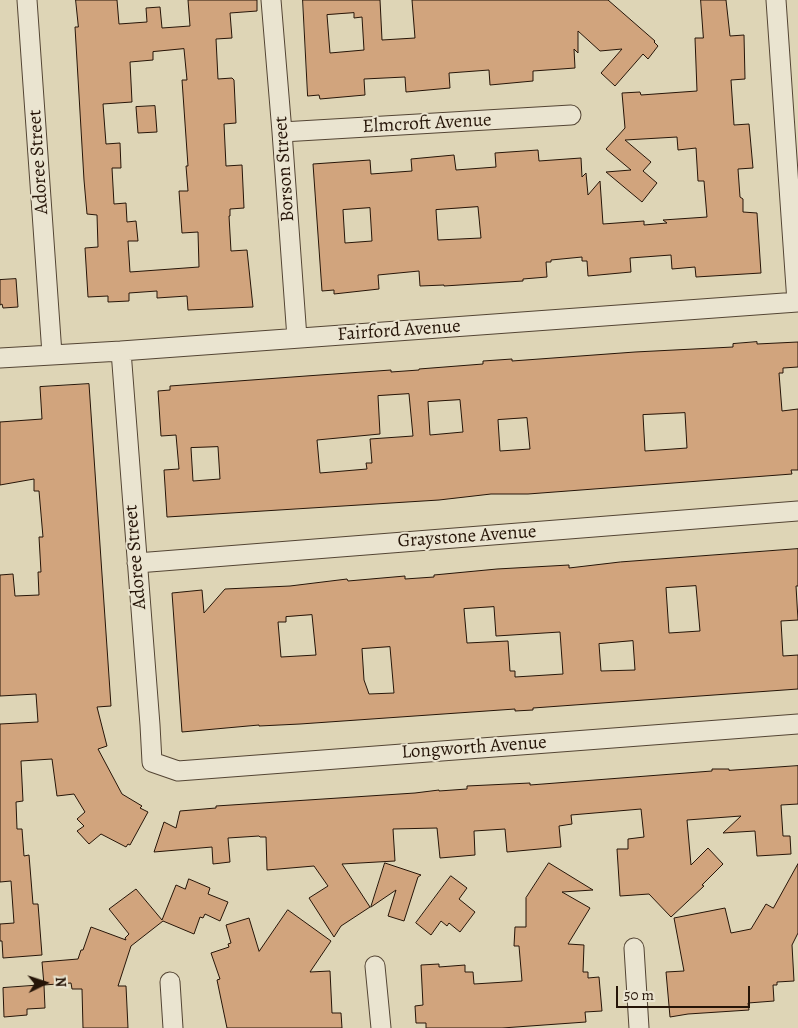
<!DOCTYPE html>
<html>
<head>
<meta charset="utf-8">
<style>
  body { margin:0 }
  #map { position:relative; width:798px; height:1028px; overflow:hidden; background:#ded5b6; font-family:Alegreya,serif }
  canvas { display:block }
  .north { position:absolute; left:20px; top:958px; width:50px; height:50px; -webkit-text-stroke:4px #eae4d0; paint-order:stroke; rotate:86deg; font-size:14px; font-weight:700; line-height:20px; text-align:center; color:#261508 }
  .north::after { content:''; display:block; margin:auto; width:18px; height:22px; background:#261508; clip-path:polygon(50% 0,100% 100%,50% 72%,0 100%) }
  .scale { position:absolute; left:616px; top:986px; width:134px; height:22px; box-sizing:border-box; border:2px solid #261508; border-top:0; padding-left:6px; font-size:15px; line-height:18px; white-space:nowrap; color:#261508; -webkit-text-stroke:4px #eae4d0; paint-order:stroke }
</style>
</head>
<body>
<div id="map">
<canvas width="798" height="1028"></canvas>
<div class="north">N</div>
<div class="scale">50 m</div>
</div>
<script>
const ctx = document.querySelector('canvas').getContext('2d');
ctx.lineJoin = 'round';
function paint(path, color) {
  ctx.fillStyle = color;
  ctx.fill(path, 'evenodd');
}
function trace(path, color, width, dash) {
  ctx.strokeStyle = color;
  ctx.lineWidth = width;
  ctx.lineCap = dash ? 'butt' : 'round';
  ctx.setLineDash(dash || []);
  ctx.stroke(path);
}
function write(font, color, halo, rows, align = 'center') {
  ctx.font = font + ' Alegreya,serif';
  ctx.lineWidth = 4;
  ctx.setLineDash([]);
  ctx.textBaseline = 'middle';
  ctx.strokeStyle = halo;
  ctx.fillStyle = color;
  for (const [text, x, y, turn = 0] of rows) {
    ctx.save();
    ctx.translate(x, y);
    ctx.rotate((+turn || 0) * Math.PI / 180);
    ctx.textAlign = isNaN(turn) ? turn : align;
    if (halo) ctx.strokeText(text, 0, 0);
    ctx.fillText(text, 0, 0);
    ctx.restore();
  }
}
const building = new Path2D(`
  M76,0H117L119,24L147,22L146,8L160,7L162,28L190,26L188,0H257V11L230,13L232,38L216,39L218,79L232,78L234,80L236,123L224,124L226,166L242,165L244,208L230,209V216H229L231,251L247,250L253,307L188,310L187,296L157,298V291L129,293V301L108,302V296L88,297L85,248L98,247L97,215L87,214L84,180L75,27H78ZM184,49L187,80H182L188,166H186L188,191H179L182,233L198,232L199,267L130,272L128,241H138L136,221L127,222L126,203L114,204L112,168H121L120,143L106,144L103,104L132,102L130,62L153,60V52Z
  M303,0H380L382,40L415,38L412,0H608L655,41L654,42L658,46L648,59L643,54L615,86L601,73L622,49L600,51L578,31V53L574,49L575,68L533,71V81L490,85L489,70L449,73L450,88L406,92L405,77L364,79L365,95L320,99L319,95L308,96ZM354,13V18L362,17L364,50L330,53L327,15Z
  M701,0H726L730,36L744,35L745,79L731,80L734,125L749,124L753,168L738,169L740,197L743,199V212L757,213L761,273L696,277L695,267L672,269L671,255L630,258L631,272L588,276L587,261H582V257L551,260V262H546L547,277L523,279V281L444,286V285L420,286L419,271L378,275L379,289L334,294V290L322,291L313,164L370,160L371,174L412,171L411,159L454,155L456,170L496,167L495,153L538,150L539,161L581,158L582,177L586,173L588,195L600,181L603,224L644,221V225L667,223L663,220L707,217L704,181H698L696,148L678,150L677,137L625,140L651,162L643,171L657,183L642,202L606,172L631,170L606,149L625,128L622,93L640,92L641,95L697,91L695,38H703ZM478,207L481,238L438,240L436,210ZM370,208L372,241L345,243L343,210Z
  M155,106L157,132L138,133L136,107Z
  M16,279L18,307L3,308L2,304L0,305V280Z
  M757,342V344L798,342V367L783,368V373H779L782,411L798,409V470H791L792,474L528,494H491L439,500L167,517L164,470L179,469L176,435L161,436L158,391L170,390V386L306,376L391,370V372L419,370V369L483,364V361L512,359V361L635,352L733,347V344ZM409,394L413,436L370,439L372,463H366L367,469L320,473L317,440L380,434L378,396ZM460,400L463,432L430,435L428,402ZM685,413L687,448L645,451L643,415ZM527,418L530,449L500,451L498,420ZM218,447L220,479L193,481L191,448Z
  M89,384L111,706L97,707L107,746L98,749L122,794L142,806L140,808L148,812L130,845L128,844L126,847L101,834L89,844L77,831L84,826L77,819L85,812L74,794L57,796L52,759L21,761L23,801L16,802L17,829H22L24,856L29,855L33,904H38L42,955L3,958L2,941H0V924L14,923L11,881L0,882V724L38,722L36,694L0,696V575L13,574L15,596L39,595L38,572H41L39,537H43L39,491H34V479L0,485V422L42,419L40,387Z
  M798,549V586H796L798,620L781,621L783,656L798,655V689L602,703L533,708V710L515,711V709L300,724L259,726V725L182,732L172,593L202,590L204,613L225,589L290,586L347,579L348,581L405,576V579L434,577V575L497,569L569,565V568L620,562ZM696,586L700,631L669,633L666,588ZM494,607L496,636L560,632L563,674L515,677V671H510L508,641L467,643L464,609ZM312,615L316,655L281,657L278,622H286V617ZM633,641L635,670L601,671L599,644ZM390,647L394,693L369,694L364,680L362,649Z
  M798,766V804L781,805L783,836H790L791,854L757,856L755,831L723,833L741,816L687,820L691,865L708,848L723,864L702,885L704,886L671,917L649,894L620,896L617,849H628V839L644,837L641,809L571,815L572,824L559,826L561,847L507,852L505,829L474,831L475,855L440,858L437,828L393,829L395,861L342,864L370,907L341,926L334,937L309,898L328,886L314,866L267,870L266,837H260L259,836L228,838L230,862L213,864L212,847L154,852L164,822L176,828L180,811L216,808V806L415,793L439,790V791L467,789V786L530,783V785L712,771V769H729V770Z
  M385,863L421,875L418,877L404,921L388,916L396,890L371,907Z
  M549,863L593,890L562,892L590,908L568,944L584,945L583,972H588V978L599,977L602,1011L585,1012L586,1022L502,1028H426V1023H416L415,1006L423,1005L421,965L439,964V967L465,965V972H473L474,984L522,981L519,946H514L515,927H526V898Z
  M798,864V933L792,945L794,981L777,982V985H773L774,1001L748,1003L749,1010L688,1014L670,1017L666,972L684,971L674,918L725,908L731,933L751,929L766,904L773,908Z
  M451,876L467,888L459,899L475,912L460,932L449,923L447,926L441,921L431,935L416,923Z
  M189,879L210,888L208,894L228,902L220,921L205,914L203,918L200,917L194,934L163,921L131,946L118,986H126L128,1028H83L82,989H72L71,983L44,985L42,962L78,959L81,950H83L91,927L126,940L125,938L129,934L109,909L136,889L162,920L176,885L185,889Z
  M288,910L331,941L310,972L330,971L332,1013H341L342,1028H227L217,980L220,979L211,953L229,947L228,944L231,943L226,925L249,918L259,951Z
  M44,985L45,1008L27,1009V1015L4,1017L3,988Z`);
paint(building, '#d1a47d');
trace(building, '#261508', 1);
const minor = new Path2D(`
  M27,0L52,354
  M271,0L282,132L297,338
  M776,0L797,302
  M282,132L571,115
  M121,351L150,725L152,762L178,771L798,724
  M0,358L121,351L798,302
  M137,563L798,511
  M634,948L639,1028
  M375,966L381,1028
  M170,982L173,1028`);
trace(minor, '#544534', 21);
trace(minor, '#eae4d0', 19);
write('19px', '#261508', '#eae4d0', [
  ["Elmcroft Avenue",427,124,-3],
  ["Adoree Street",39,162,-94],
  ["Borson Street",285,169,-94],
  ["Fairford Avenue",399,331,-4],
  ["Graystone Avenue",467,537,-4],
  ["Adoree Street",136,557,-95],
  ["Longworth Avenue",474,748,-4]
]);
</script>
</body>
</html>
